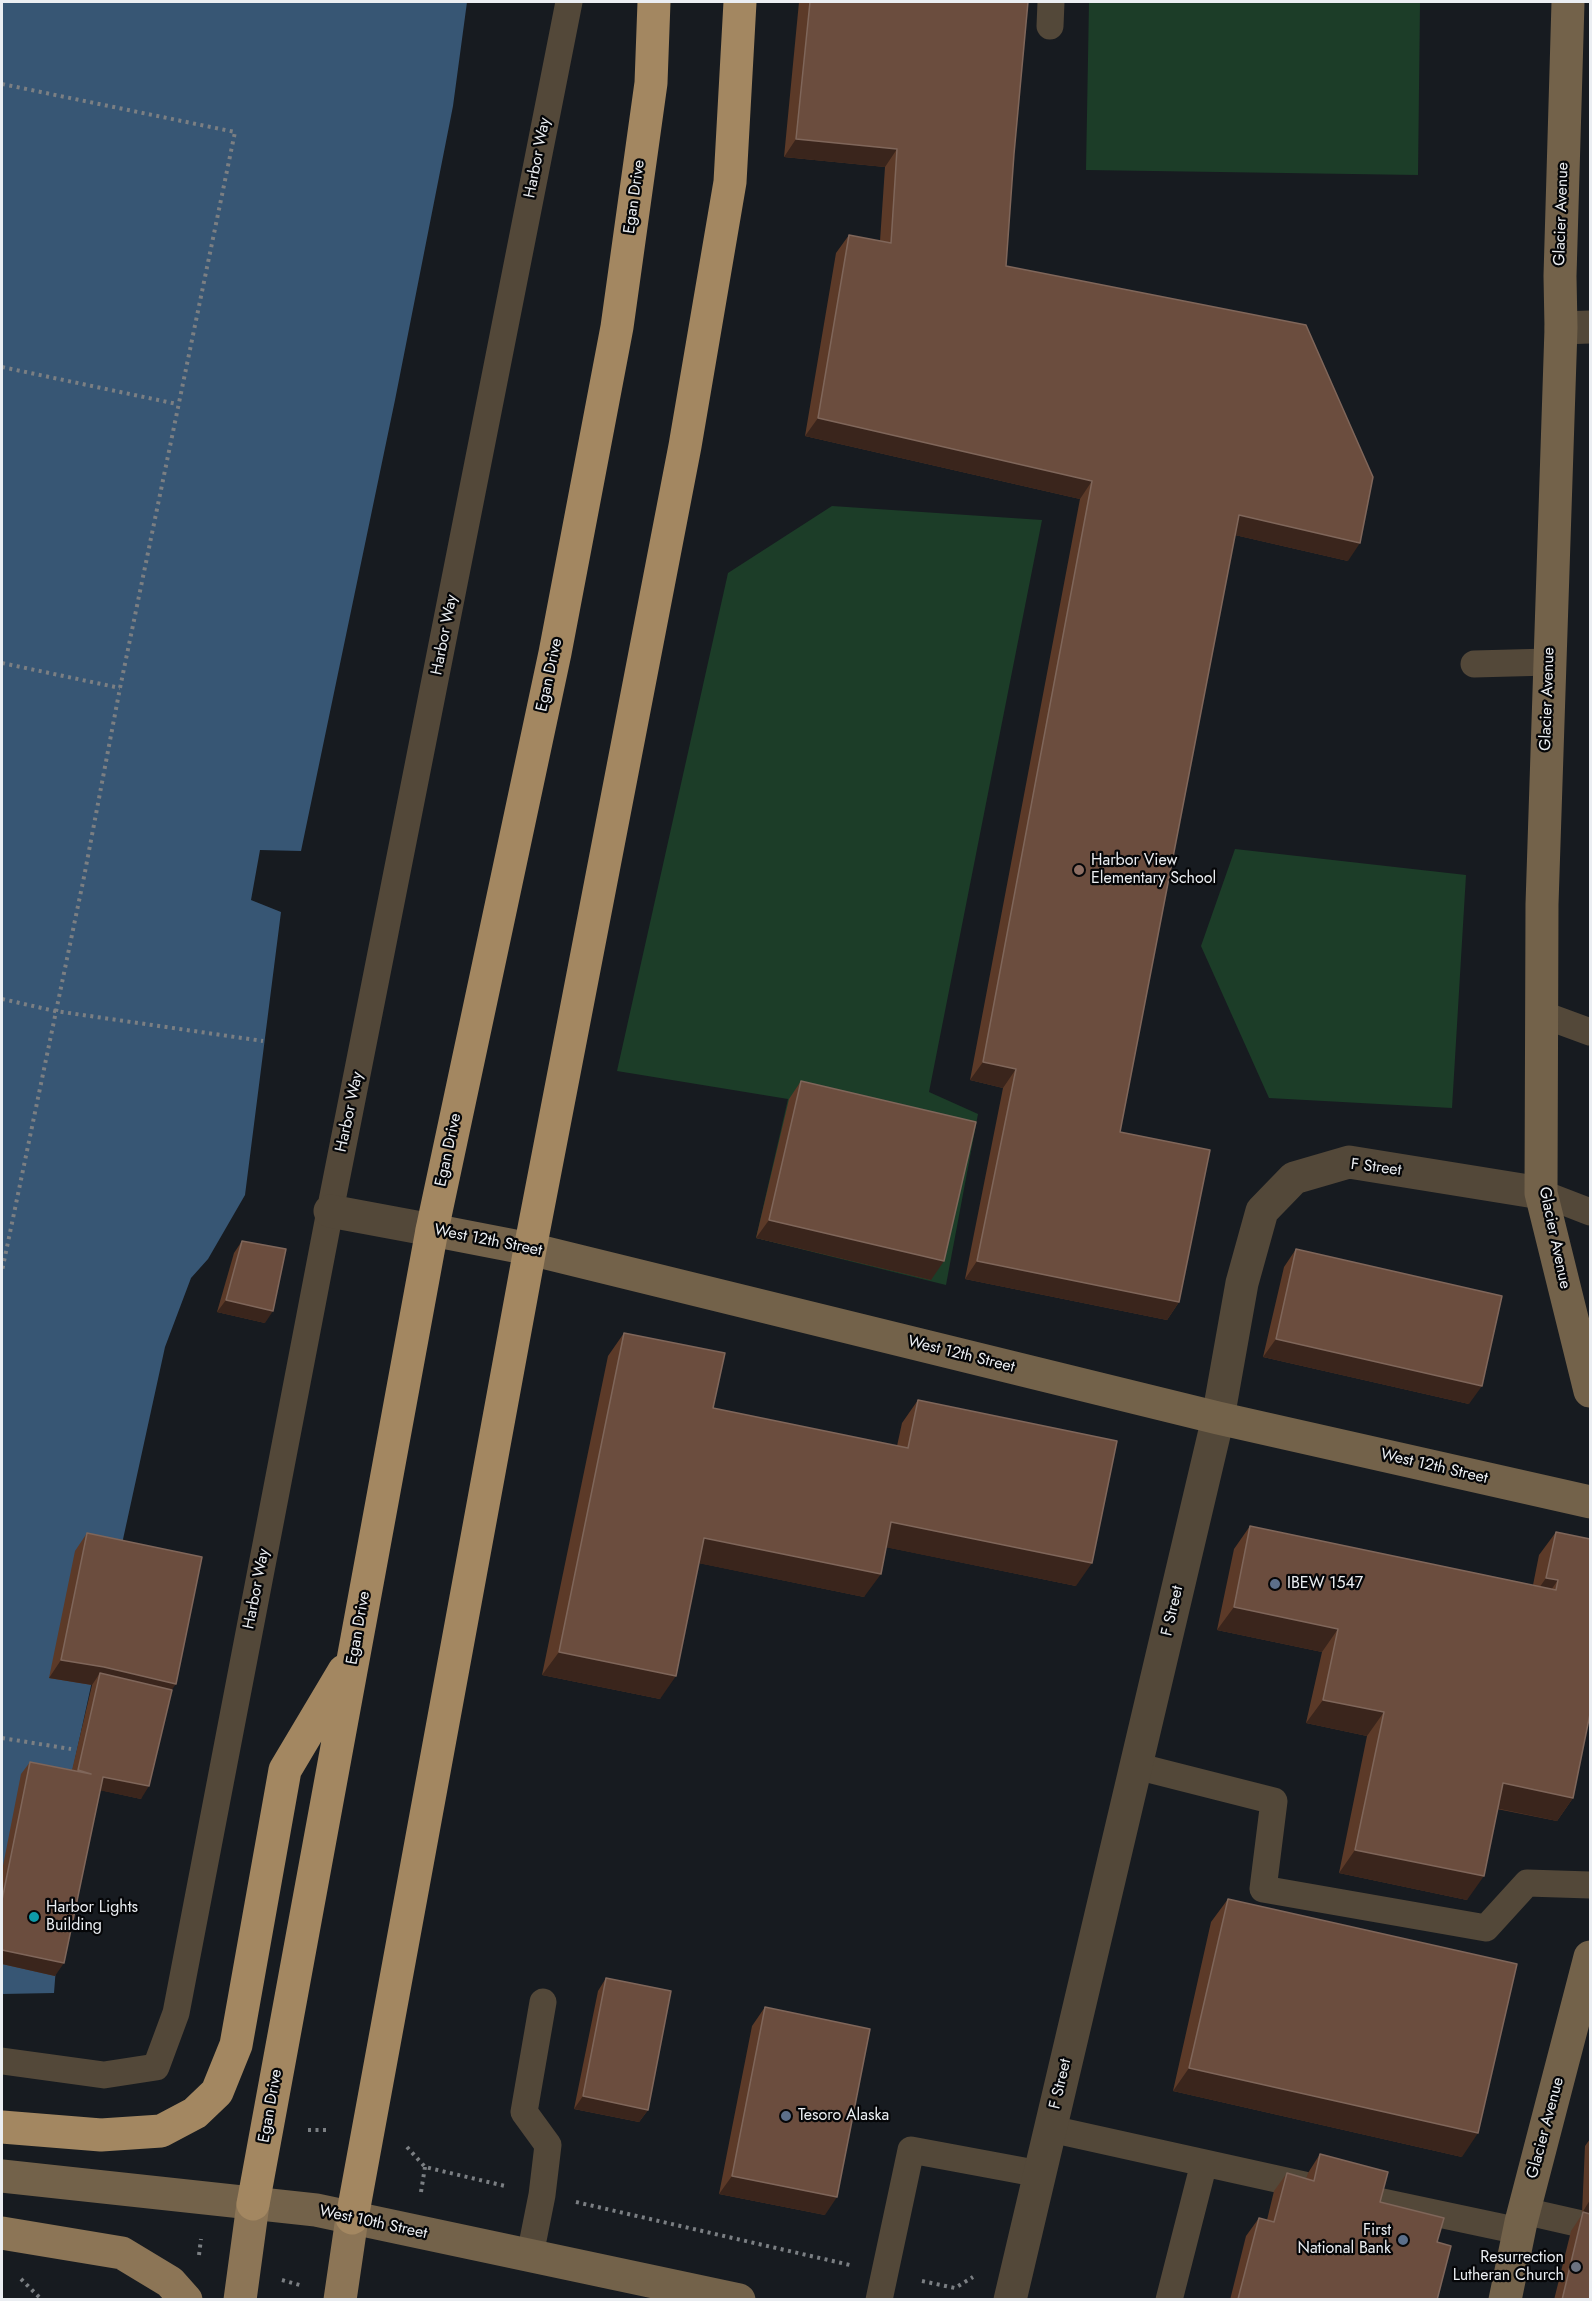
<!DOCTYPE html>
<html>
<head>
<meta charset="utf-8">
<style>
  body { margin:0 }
  #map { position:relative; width:1592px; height:2301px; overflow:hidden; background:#171b20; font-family:Jost,sans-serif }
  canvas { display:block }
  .frame { position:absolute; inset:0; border:3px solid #ebeef2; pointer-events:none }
</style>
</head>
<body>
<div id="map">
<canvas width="1592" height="2301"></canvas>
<div class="frame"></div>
</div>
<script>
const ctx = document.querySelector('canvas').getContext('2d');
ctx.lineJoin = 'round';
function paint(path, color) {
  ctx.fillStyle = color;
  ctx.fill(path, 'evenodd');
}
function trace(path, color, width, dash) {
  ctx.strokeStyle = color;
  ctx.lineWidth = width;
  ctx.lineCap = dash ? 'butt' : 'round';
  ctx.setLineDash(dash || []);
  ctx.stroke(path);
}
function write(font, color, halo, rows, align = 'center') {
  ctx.font = font + ' Jost,sans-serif';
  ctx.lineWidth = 4.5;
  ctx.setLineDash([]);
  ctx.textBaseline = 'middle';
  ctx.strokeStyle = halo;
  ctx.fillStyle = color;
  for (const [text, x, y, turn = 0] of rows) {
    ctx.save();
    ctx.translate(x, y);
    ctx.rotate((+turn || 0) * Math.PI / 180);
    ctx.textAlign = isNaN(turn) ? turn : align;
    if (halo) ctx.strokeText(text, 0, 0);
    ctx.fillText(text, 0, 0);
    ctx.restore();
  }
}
paint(new Path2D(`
  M1089,2H1420L1418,175L1086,170Z
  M832,506L1042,520L929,1092L978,1114L946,1285L756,1238L788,1099L617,1071L728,573Z
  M1235,849L1466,875L1452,1108L1269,1098L1201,946Z`), '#1c3d28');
paint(new Path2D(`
  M2,2H467L453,106L395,400L301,851L260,850L251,900L281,912L245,1195L208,1259L191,1278L165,1347L70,1782L54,1993L2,1994Z`), '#375674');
trace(new Path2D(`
  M2,84L235,132L120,688L84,877L2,1271
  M2,367L177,404
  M2,663L120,688
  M2,999L55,1011L263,1041
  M2,1738L71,1749
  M308,2130H328
  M407,2147L425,2167L505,2186
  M421,2192L425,2167
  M576,2202L850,2265
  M199,2255L201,2239
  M21,2279L42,2300
  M282,2280L303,2286
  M922,2281L955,2288L973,2277`), '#7b7f83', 4, [3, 4.5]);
trace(new Path2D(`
  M1050,26L1051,2
  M1474,664L1549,662
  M1541,1014L1590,1032
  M1541,1193L1590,1212
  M1136,1766L1274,1801L1263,1889L1486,1928L1527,1883L1590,1885
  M2,2061L104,2075L156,2067L176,2013L330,1211L569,2
  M1051,2129L1304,2185
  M1373,2200L1519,2231
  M1524,2211L1590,2226
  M530,2255L542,2195L548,2145L524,2112L543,2002
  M879,2300L911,2150L1040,2174
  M1169,2300L1204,2163`), '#534839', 27);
trace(new Path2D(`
  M1561,328L1590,327
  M330,1211L432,1230
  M1010,2300L1218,1418L1242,1283L1262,1211L1294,1178L1349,1162L1541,1193`), '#534839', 33);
trace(new Path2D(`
  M1568,2L1560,276L1561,328L1542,904L1541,1193L1590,1391
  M432,1230L530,1249L1218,1418L1590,1502
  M2,2176L316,2210L739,2300
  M1505,2300L1521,2222L1590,1957`), '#73624a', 33);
trace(new Path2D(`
  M2,2233L122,2253L170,2282L186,2300
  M240,2300L253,2204
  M340,2300L352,2218`), '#8c7556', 33);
trace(new Path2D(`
  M2,2127L101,2135L161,2131L195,2113L217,2092L236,2045L285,1770L344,1671
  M253,2204L432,1230L555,653L617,327L651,83L654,2
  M352,2218L530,1249L685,446L730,182L740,2`), '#a38761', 33);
paint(new Path2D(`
  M799,2H1028L1014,154L1006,266L1348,561L1235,535L1120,1132L1179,1302L1167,1320L965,1279L1003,1088L970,1080L1080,499L805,436L836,253L849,235L880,241L885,167L784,157Z
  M801,1081L931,1280L756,1238L789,1099Z
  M242,1241L265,1323L217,1312L234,1253Z
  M1296,1249L1469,1404L1263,1357L1284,1267Z
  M624,1333L713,1408L897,1446L902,1423L918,1400L1076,1586L886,1547L864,1597L699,1563L660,1699L542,1675L608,1356Z
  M1250,1526L1533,1585L1539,1555L1556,1532L1573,1798L1557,1821L1497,1809L1467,1900L1339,1873L1367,1736L1306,1723L1322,1652L1217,1630L1234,1549Z
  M87,1533L172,1690L141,1799L100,1790L55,1976L2,1964V1871L21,1774L30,1762L72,1770L92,1685L49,1678L75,1551Z
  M1228,1899L1462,2157L1173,2091L1211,1922Z
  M606,1978L648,2110L639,2122L574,2109L598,1991Z
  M765,2007L825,2215L719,2194L752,2026Z
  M1590,2139V2300H1554L1571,2231L1583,2213H1582L1585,2146Z
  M1320,2154L1380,2202L1437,2242V2300H1230L1246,2236L1259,2218L1267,2220L1274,2191L1287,2173L1306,2179L1308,2173Z`), '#5c3a28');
paint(new Path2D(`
  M796,139L897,149L885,167L784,157Z
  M818,418L1092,481L1080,499L805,436Z
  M1239,515L1360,543L1348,561L1226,533Z
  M983,1062L1016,1069L1003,1088L970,1080Z
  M769,1220L944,1261L931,1280L756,1238Z
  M977,1261L1179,1302L1167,1320L965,1279Z
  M226,1300L273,1311L265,1323L217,1312Z
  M1276,1339L1482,1386L1469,1404L1263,1357Z
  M891,1522L1092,1563L1076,1586L875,1545Z
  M704,1538L881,1574L864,1597L688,1561Z
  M1546,1578L1558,1580L1542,1603L1530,1601Z
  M1234,1607L1338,1629L1322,1652L1217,1630Z
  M559,1652L676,1676L660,1699L542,1675Z
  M61,1660L104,1667L176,1684L163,1702L100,1673L92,1685L49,1678Z
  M1323,1700L1384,1712L1367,1736L1306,1723Z
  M103,1777L149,1786L141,1799L94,1789Z
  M1503,1783L1573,1798L1557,1821L1486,1806Z
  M1355,1850L1484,1876L1467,1900L1339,1873Z
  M2,1950L64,1963L55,1976L2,1964Z
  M1189,2068L1478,2133L1462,2157L1173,2091Z
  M583,2096L648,2110L639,2122L574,2109Z
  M732,2176L837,2197L825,2215L719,2194Z
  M1590,2200V2215L1582,2213Z`), '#3a251c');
const building = new Path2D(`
  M810,2H1028L1014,154L1006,266L1306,325L1373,477L1360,543L1239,515L1120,1132L1210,1150L1179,1302L977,1261L1016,1069L983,1062L1092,481L818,418L849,235L891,243L897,149L796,139Z
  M801,1081L976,1122L944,1261L769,1220Z
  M242,1241L286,1249L273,1311L226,1300Z
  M1296,1249L1502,1296L1482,1386L1276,1339Z
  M624,1333L725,1353L713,1408L908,1448L918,1400L1117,1441L1092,1563L891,1522L881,1574L704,1538L676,1676L559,1652Z
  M1250,1526L1556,1590L1558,1580L1546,1578L1556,1532L1590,1539V1714L1573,1798L1503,1783L1484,1876L1355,1850L1384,1712L1323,1700L1338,1629L1234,1607Z
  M87,1533L202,1557L176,1684L104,1667L61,1660Z
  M100,1673L172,1690L149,1786L103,1777L64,1963L2,1950V1900L30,1762L91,1774L78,1770Z
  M1228,1899L1517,1964L1478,2133L1189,2068Z
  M606,1978L671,1991L648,2110L583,2096Z
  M765,2007L870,2029L837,2197L732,2176Z
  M1320,2154L1388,2172L1380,2202L1444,2218L1437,2242L1451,2246L1437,2300L1238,2299L1259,2218L1274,2222L1287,2173L1314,2181Z
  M1583,2212L1590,2214V2300H1562Z`);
paint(building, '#6b4d3e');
trace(building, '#7f665a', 1.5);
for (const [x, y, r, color] of [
  [1079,870,6,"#8d6e63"],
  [1275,1584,6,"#5c6f8a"],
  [34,1917,6,"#0f9aa8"],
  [786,2116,6,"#5c6f8a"],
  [1403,2240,6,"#5c6f8a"],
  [1576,2267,6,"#6b7280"]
]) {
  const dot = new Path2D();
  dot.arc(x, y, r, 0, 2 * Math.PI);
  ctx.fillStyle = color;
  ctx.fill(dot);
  trace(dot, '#050608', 2);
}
write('16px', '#ebeef2', '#050608', [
  ["Harbor Way",538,158,-79],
  ["Egan Drive",635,197,-82],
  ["Glacier Avenue",1562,214,-88],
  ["Harbor Way",445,635,-79],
  ["Egan Drive",550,675,-78],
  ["Glacier Avenue",1548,699,-88],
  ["Harbor Way",350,1112,-78],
  ["Egan Drive",449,1150,-78],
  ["F Street",1376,1168,7],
  ["Glacier Avenue",1554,1238,78],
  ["West 12th Street",488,1241,11],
  ["West 12th Street",961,1355,14],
  ["West 12th Street",1434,1467,13],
  ["Harbor Way",257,1589,-79],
  ["F Street",1173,1611,-77],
  ["Egan Drive",359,1628,-80],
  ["F Street",1061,2084,-77],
  ["Egan Drive",271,2106,-80],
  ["Glacier Avenue",1546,2128,-75],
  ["West 10th Street",373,2223,12]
]);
write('16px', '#ebeef2', '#050608', [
  ["Harbor View",1091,861],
  ["Elementary School",1091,879],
  ["IBEW 1547",1287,1584],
  ["Harbor Lights",46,1908],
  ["Building",46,1926],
  ["Tesoro Alaska",798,2116],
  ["First",1391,2231,"right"],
  ["National Bank",1391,2249,"right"],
  ["Resurrection",1564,2258,"right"],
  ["Lutheran Church",1564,2276,"right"]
], 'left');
</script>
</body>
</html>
